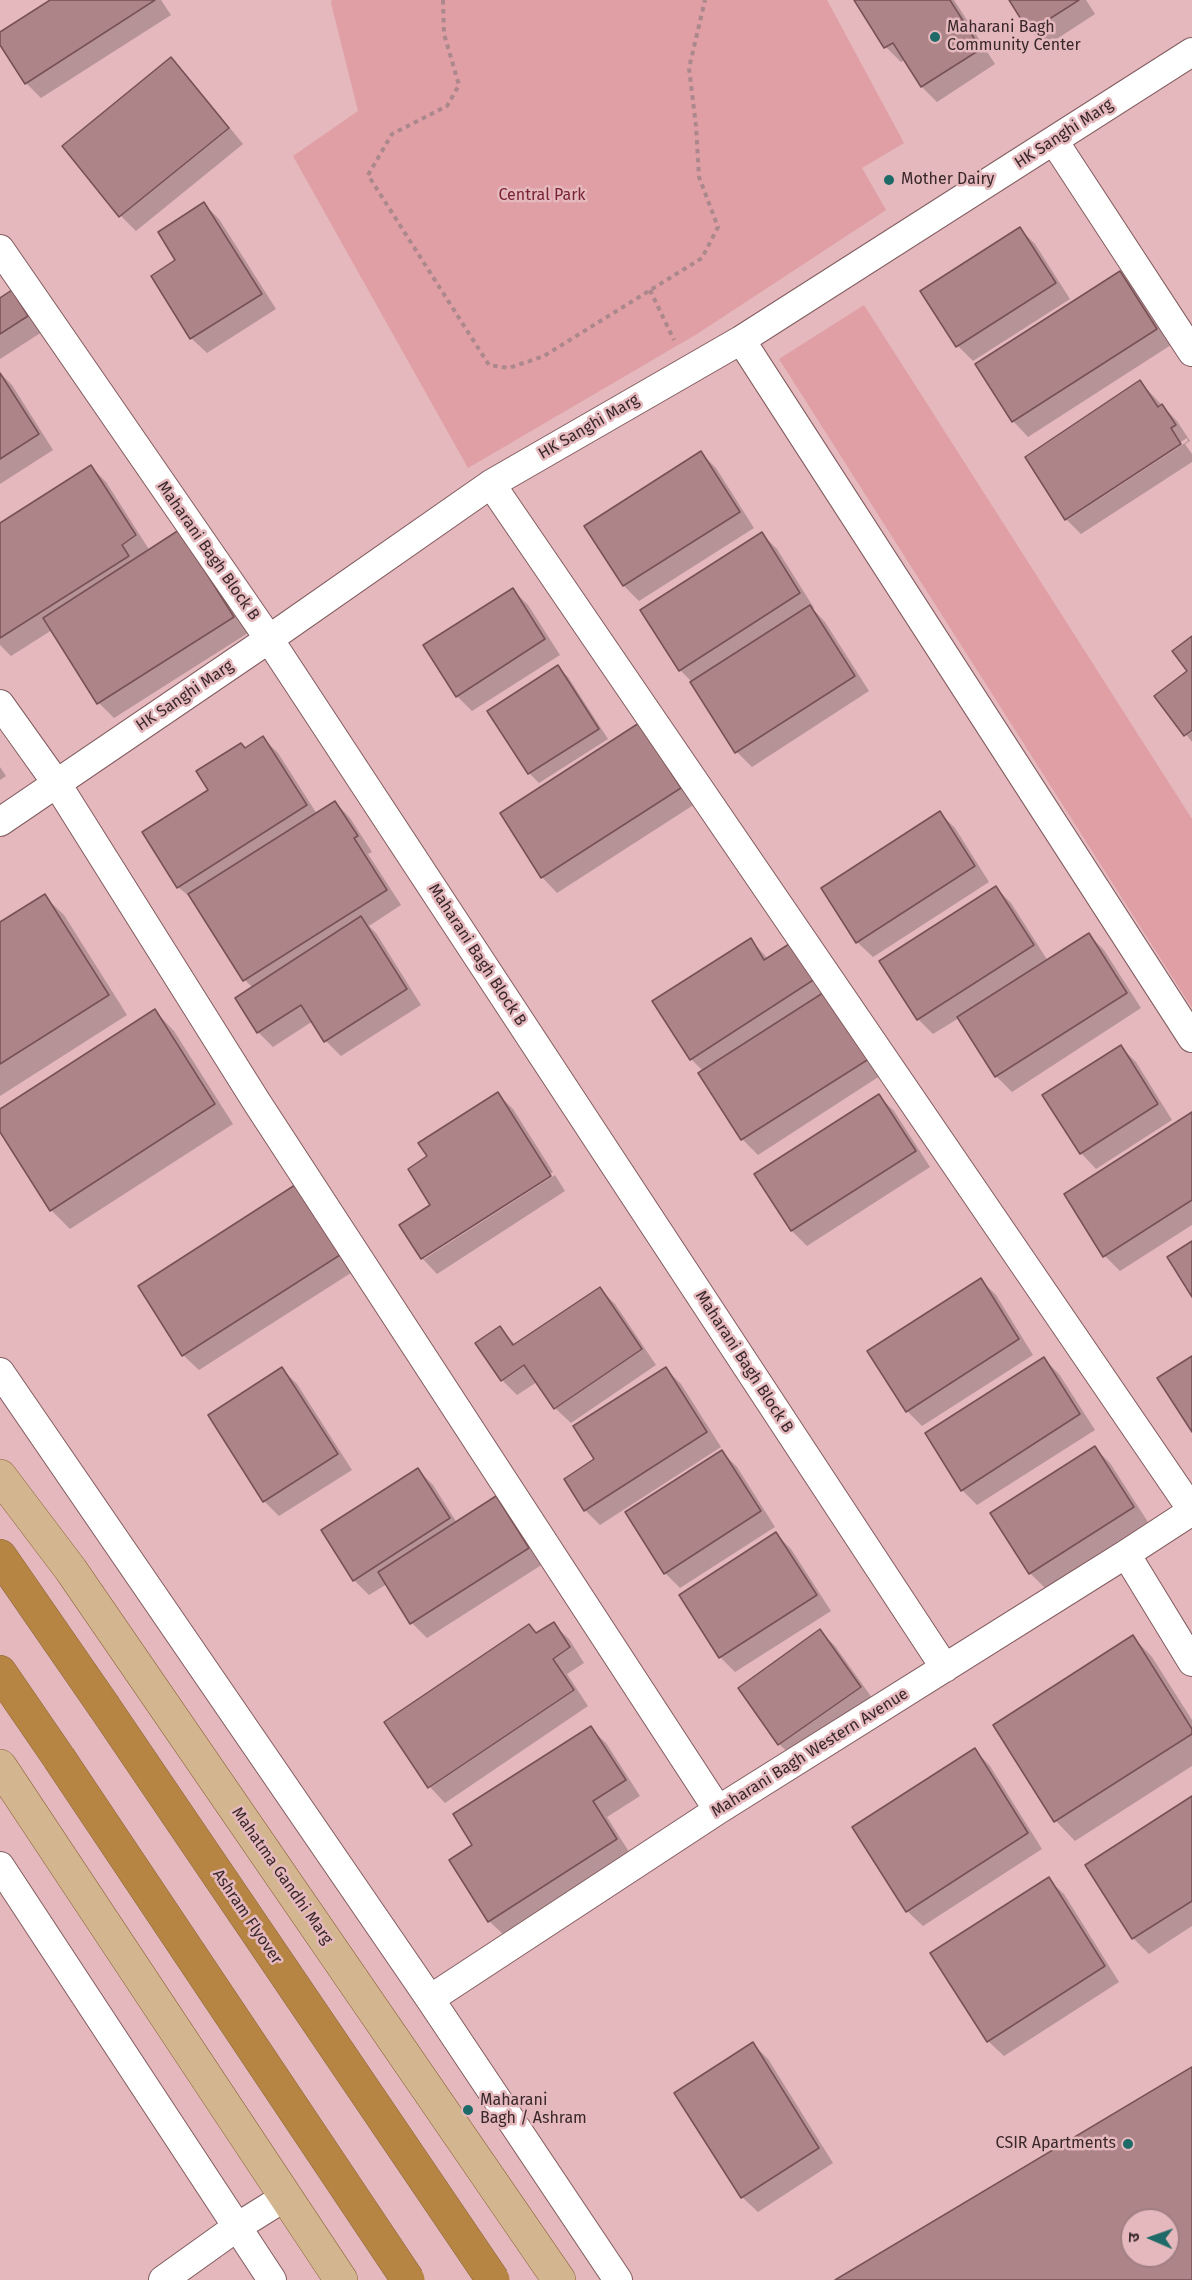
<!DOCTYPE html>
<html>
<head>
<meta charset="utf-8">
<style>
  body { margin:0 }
  #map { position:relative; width:1192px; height:2280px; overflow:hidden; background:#e4b8bc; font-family:"Fira Sans","Noto Sans Devanagari",sans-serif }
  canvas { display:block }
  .north { position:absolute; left:1120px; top:2208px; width:60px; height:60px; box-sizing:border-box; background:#e4b8bc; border:2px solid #a07e82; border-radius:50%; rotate:272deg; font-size:16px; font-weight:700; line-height:24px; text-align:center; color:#39282a }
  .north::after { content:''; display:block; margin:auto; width:21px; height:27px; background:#1e6a68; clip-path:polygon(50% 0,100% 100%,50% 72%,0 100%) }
</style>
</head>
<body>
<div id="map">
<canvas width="1192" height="2280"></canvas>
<div class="north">उ</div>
</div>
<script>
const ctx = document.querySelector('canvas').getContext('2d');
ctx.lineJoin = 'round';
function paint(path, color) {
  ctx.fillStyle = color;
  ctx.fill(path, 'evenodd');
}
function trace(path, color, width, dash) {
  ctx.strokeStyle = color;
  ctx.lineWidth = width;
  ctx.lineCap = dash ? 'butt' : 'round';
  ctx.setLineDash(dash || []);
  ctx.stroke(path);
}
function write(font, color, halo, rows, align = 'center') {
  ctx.font = font + ' "Fira Sans",sans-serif';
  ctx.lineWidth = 5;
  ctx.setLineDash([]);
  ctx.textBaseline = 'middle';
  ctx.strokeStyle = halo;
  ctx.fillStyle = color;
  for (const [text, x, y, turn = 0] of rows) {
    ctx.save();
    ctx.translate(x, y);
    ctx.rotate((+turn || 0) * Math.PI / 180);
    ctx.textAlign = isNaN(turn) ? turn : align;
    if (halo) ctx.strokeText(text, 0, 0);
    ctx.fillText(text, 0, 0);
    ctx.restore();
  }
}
paint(new Path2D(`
  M332,0H827L904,143L862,168L886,210L697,334L468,468L293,156L358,111L331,3Z
  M864,305L1192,819V1008L779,359Z`), '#e09ea5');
paint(new Path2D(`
  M53,0H161L171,15L41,98L26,83L0,42V34Z
  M856,0H954L995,64L937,102L922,87L905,60L901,62L886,47Z
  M1011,0H1086L1095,14L1046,46L1031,31Z
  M171,59L186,74L243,144L136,231L121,216L64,146Z
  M204,204L219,219L276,309L207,353L191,338Z
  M1020,229L1035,244L1070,299L973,361L958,346L922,291Z
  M1120,273L1135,288L1171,345L1028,437L1013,421L977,365Z
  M12,292L27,307L42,332L0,359V300Z
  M0,373L12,385L53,450L0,484Z
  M1140,382L1177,421L1190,441L1185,444L1192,454V462L1081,534L1066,519ZM1187,438L1188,441L1067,520V516Z
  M701,453L716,468L754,528L639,601L624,586L587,527Z
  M91,467L106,482L150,551L178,532L248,633L114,718L99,703L52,630L11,656L0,645V525Z
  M762,534L777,549L814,608L813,609L825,622L869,691L752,767L737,752L692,682L680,670Z
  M513,590L528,605L560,655L472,711L457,696Z
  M1192,638V742L1156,696L1189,672Z
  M558,667L568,677L608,739L539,783L529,773Z
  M639,725L695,804L557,893L542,877L502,813Z
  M263,738L278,753L317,814L335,802L350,818L372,852L368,854L401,905L369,926L376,933L421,1005L341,1056L326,1041L313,1021L273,1047L258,1032L253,988L245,980L195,901L178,887L210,790L246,749Z
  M0,767L6,776L0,780Z
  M940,813L955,828L989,882L873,957L857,942Z
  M996,888L1011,903L1048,961L1089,935L1104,950L1141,1008L1012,1092L997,1077L959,1018L933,1034L918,1019Z
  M44,896L64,915L127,1015L0,1096V924Z
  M751,940L768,959L797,941L886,1072L758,1155L742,1139L700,1073L703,1071L691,1059Z
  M155,1011L174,1031L233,1124L70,1229L51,1210L0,1129V1111Z
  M1121,1047L1136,1062L1172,1120L1096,1169L1081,1153Z
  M498,1094L513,1109L553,1172L424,1256V1259L555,1175L565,1191L437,1274L422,1258L432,1206L429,1157Z
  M879,1096L894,1111L930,1167L807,1246L792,1231Z
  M1192,1114V1225L1120,1271L1105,1256Z
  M295,1187L354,1271L199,1370L183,1355Z
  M981,1280L996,1295L1033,1355L922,1426L907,1411L869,1352Z
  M600,1289L615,1304L656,1365L571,1423L555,1408L537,1382L517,1395L502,1380L499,1328L516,1345Z
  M1044,1359L1059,1374L1095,1430L977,1505L962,1490Z
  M282,1369L297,1384L352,1470L279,1516L264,1501Z
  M666,1369L681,1384L721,1447L600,1525L585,1510L596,1460Z
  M1095,1448L1110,1463L1148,1522L1045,1588L1030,1573Z
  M722,1452L737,1467L775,1527L680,1588L665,1573Z
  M418,1470L433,1485L457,1523L495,1498L511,1513L543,1564L427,1638L412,1623L387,1584L369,1595L354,1580Z
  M776,1534L791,1549L831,1611L735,1672L720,1657Z
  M553,1624L569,1639L584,1663L567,1674L588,1706L445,1803L430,1787L386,1722L529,1626L537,1634Z
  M820,1631L835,1646L875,1702L795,1759L779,1744Z
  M1133,1637L1152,1657L1192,1720V1766L1075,1841L1056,1821L995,1726Z
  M590,1728L606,1743L640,1796L607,1817L631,1855L505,1936L489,1921Z
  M975,1750L990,1766L1042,1849L923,1926L907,1911Z
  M1192,1798V1926L1149,1954L1133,1938L1087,1865Z
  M1048,1879L1064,1894L1119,1982L1004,2056L988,2041Z
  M753,2044L768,2059L833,2163L758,2212L742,2197Z`), '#0003');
const building = new Path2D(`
  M50,0H155L25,84L0,45V32Z
  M854,0H950L981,49L921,87L893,43L884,48Z
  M1009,0H1079L1029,32Z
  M171,57L229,128L119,217L62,146Z
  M204,202L262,294L190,339L151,276L175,260L158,232Z
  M1020,227L1056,283L956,347L920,291Z
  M1120,271L1157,329L1012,422L975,364Z
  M12,290L28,316L0,334V298Z
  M0,373L39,434L0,459Z
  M1140,380L1158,407L1162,404L1176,425L1171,428L1181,444L1065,520L1025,457Z
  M701,451L740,512L623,586L584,526Z
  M91,465L136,535L122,545L129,556L0,638V523Z
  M179,530L234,617L97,704L43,618Z
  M762,532L800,593L679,671L640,610Z
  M513,588L545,639L456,697L423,645Z
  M810,605L855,676L735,753L690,682Z
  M1192,636V730L1184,736L1154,696L1187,671L1172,651Z
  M558,665L599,729L528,774L487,711Z
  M639,723L681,788L541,878L500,813Z
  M263,736L307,805L177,888L142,832L208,790L196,771L241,743L245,748Z
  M335,801L358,836L354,838L387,890L243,981L188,894Z
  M940,811L975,866L856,943L821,888Z
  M996,886L1034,945L917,1020L879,961Z
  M45,894L109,995L0,1064V922Z
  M361,916L407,989L324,1042L301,1005L257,1033L235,998Z
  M1089,933L1127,993L995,1077L957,1017Z
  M751,938L764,960L797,939L821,975L690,1060L652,1001Z
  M829,989L872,1057L741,1140L698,1073Z
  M155,1009L215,1104L50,1211L0,1132V1109Z
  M1121,1045L1158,1104L1080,1154L1042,1095Z
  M498,1092L551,1176L421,1259L399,1225L430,1205L408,1169L427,1156L418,1143Z
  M879,1094L916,1151L791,1231L754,1174Z
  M1192,1112V1200L1103,1257L1064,1194Z
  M295,1185L340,1255L182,1356L138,1286Z
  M1192,1241V1297L1167,1257Z
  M981,1278L1019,1339L906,1412L867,1351Z
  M600,1287L642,1349L554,1409L524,1365L501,1381L475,1343L500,1326L513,1345Z
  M1192,1356V1432L1157,1378Z
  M1044,1357L1080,1414L961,1491L925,1433Z
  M282,1367L338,1454L263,1502L208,1415Z
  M666,1367L707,1432L584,1511L564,1479L594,1459L573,1426Z
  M1095,1446L1134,1507L1029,1574L990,1513Z
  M722,1450L761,1511L664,1574L625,1512Z
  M418,1468L450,1518L353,1581L321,1530Z
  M496,1496L529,1548L410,1624L378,1572Z
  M776,1532L817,1595L719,1658L679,1595Z
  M554,1622L570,1647L553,1659L574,1690L428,1788L384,1722L529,1624L536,1633Z
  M820,1629L861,1687L778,1745L738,1688Z
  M1133,1635L1192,1729V1734L1054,1822L993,1725Z
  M591,1726L626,1780L593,1801L617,1839L488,1922L449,1860L472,1845L453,1814Z
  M975,1748L1028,1833L906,1912L852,1827Z
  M1192,1796V1901L1132,1939L1085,1865Z
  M1049,1877L1105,1966L987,2042L930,1953Z
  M753,2042L819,2148L741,2198L674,2093Z
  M1192,2067V2280H835ZM1132,2220H1168V2256H1132Z`);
paint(building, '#ad8488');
trace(building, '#775155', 1.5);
const street = new Path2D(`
  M1054,141L1192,352
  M0,249L269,639L945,1668
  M741,340L1192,1038
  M491,484L1192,1510
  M0,704L57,784L256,1101L718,1810
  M0,822L269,639L491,484L741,340L1192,52
  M0,1372L430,1999L618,2280
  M1126,1554L1192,1662
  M0,1866L272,2280
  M430,1999L718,1810L1126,1554L1192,1511
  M163,2280L237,2227L285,2197`);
const primary = new Path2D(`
  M0,1476L71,1570L559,2280
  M0,1766L341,2280`);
const highway = new Path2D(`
  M0,1556L103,1705
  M0,1672L59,1758`);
trace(street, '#825c60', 30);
trace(primary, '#8a643b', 34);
trace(highway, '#8a643b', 34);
trace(new Path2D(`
  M443,0L444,34L459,85L447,106L392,134L368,175L489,365L509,368L544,356L702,258L718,227L699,177L696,126L689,68L705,0
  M650,290L674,340`), '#ab888b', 4, [4.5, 4.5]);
trace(street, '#fff', 28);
trace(primary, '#d3b68f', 33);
trace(highway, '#b68544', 33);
const highwayBridge = new Path2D(`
  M103,1705L493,2280
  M59,1758L408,2280`);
trace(highwayBridge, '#8a643b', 34, []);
trace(highwayBridge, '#b68544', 33);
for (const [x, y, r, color] of [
  [935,37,6,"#1e6a68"],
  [889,180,6,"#1e6a68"],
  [468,2110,6,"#1e6a68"],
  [1128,2144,6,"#1e6a68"]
]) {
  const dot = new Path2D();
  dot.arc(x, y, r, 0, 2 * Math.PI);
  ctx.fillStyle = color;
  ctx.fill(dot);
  trace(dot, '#e4b8bc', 2);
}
write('16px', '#39282a', '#e4b8bc', [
  ["Maharani Bagh",947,28],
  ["Community Center",947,46],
  ["Mother Dairy",901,180],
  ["Maharani",480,2101],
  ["Bagh / Ashram",480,2119],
  ["CSIR Apartments",1116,2144,"right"]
], 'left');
write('16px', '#39282a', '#e4b8bc', [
  ["HK Sanghi Marg",1064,134,-33],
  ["HK Sanghi Marg",589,427,-30],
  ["Maharani Bagh Block B",208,551,55],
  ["HK Sanghi Marg",185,696,-34],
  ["Maharani Bagh Block B",477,955,57],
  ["Maharani Bagh Block B",744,1362,57],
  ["Maharani Bagh Western Avenue",810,1753,-32],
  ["Mahatma Gandhi Marg",282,1876,55],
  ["Ashram Flyover",247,1917,56]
]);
write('16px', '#7b2336', '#e4b8bc', [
  ["Central Park",542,196]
]);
</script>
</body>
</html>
